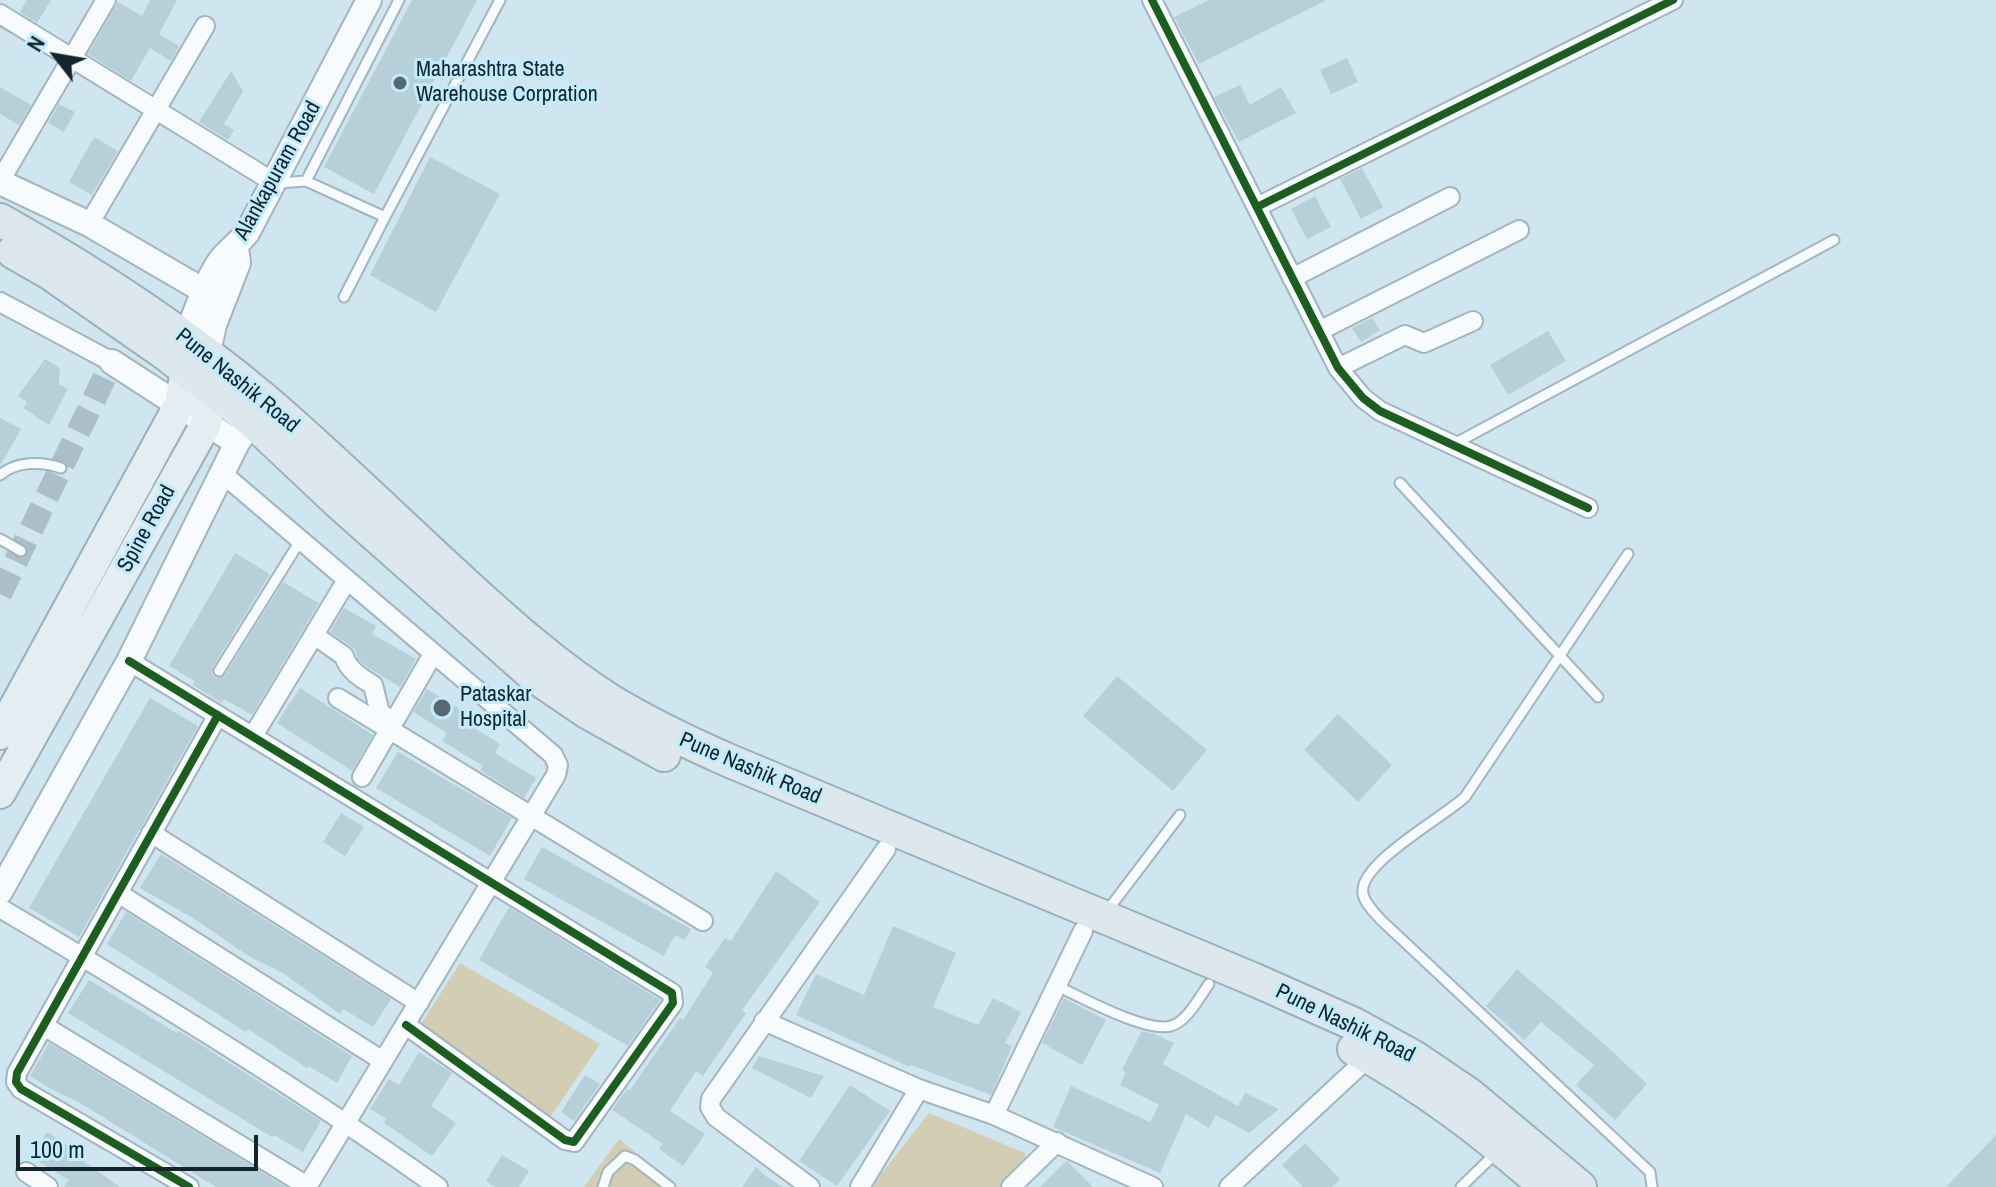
<!DOCTYPE html>
<html>
<head>
<meta charset="utf-8">
<style>
  body { margin:0 }
  #map { position:relative; width:1996px; height:1187px; overflow:hidden; background:#cfe6f0; font-family:"Archivo Narrow",sans-serif }
  canvas { display:block }
  .north { position:absolute; left:16px; top:16px; width:80px; height:80px; -webkit-text-stroke:6px #c2ecfd; paint-order:stroke; rotate:301deg; font-size:22px; font-weight:700; line-height:32px; text-align:center; color:#15252c }
  .north::after { content:''; display:block; margin:auto; width:28px; height:36px; background:#15252c; clip-path:polygon(50% 0,100% 100%,50% 72%,0 100%) }
  .scale { position:absolute; left:16px; top:1135px; width:242px; height:36px; box-sizing:border-box; border:4px solid #15252c; border-top:0; padding-left:10px; font-size:24px; line-height:28px; white-space:nowrap; color:#15252c; -webkit-text-stroke:6px #c2ecfd; paint-order:stroke }
</style>
</head>
<body>
<div id="map">
<canvas width="1996" height="1187"></canvas>
<div class="north">N</div>
<div class="scale">100 m</div>
</div>
<script>
const ctx = document.querySelector('canvas').getContext('2d');
ctx.lineJoin = 'round';
function paint(path, color) {
  ctx.fillStyle = color;
  ctx.fill(path, 'evenodd');
}
function trace(path, color, width, dash) {
  ctx.strokeStyle = color;
  ctx.lineWidth = width;
  ctx.lineCap = dash ? 'butt' : 'round';
  ctx.setLineDash(dash || []);
  ctx.stroke(path);
}
function write(font, color, halo, rows, align = 'center') {
  ctx.font = font + ' "Archivo Narrow",sans-serif';
  ctx.lineWidth = 6;
  ctx.setLineDash([]);
  ctx.textBaseline = 'middle';
  ctx.strokeStyle = halo;
  ctx.fillStyle = color;
  for (const [text, x, y, turn = 0] of rows) {
    ctx.save();
    ctx.translate(x, y);
    ctx.rotate((+turn || 0) * Math.PI / 180);
    ctx.textAlign = isNaN(turn) ? turn : align;
    if (halo) ctx.strokeText(text, 0, 0);
    ctx.fillText(text, 0, 0);
    ctx.restore();
  }
}
paint(new Path2D(`
  M460,963L600,1044L549,1119L420,1026Z
  M929,1113L1025,1153V1161L1003,1187H871Z
  M619,1139L678,1187H584Z`), '#d3cdb3');
paint(new Path2D(`
  M27,0H51L37,23L20,12Z
  M150,0H177L159,34L179,46L171,61L150,48L131,81L88,54L118,2L142,16Z
  M412,0H477L374,194L324,167Z
  M1209,0H1327L1199,64L1174,17Z
  M1347,58L1358,82L1331,94L1320,70Z
  M231,71L243,91L224,124L234,130L228,140L199,122Z
  M1240,85L1250,105L1281,87L1296,113L1239,142L1214,97Z
  M0,87L31,105L19,125L0,114Z
  M59,104L75,112L64,132L48,123Z
  M94,137L118,151L92,195L69,182Z
  M430,157L500,194L436,312L370,275Z
  M1362,168L1383,207L1361,219L1340,179Z
  M1315,196L1331,227L1307,239L1291,209Z
  M1372,318L1380,330L1361,342L1352,328Z
  M1548,331L1566,361L1508,395L1490,365Z
  M45,359L60,368L59,384L68,389L49,425L23,408L27,402L18,396Z
  M0,418L21,429L0,466Z
  M235,553L270,574L213,667L212,674L216,678L225,675L283,582L319,603L252,715L224,699L222,703L193,685L195,681L169,666Z
  M344,608L376,626L372,634L416,659L400,687L367,667L358,659L355,649L330,632Z
  M1117,676L1207,750L1173,791L1083,716Z
  M300,688L373,735L352,771L277,723Z
  M427,689L465,712L460,719L500,744L495,753L536,778L524,798L480,770L483,766L442,741L447,733L413,712Z
  M150,698L198,726L79,937L29,908Z
  M1338,714L1392,765L1358,802L1304,750Z
  M398,752L512,818L490,856L376,788Z
  M341,813L364,827L345,856L323,842Z
  M542,847L691,929L685,940L675,935L664,956L524,879Z
  M161,854L391,999L373,1027L343,1009L340,1014L283,973L250,957L193,918L140,888Z
  M776,871L820,902L742,1010L746,1013L703,1076L696,1071L670,1111L705,1134L683,1166L659,1149L663,1144L612,1110L627,1089L630,1090L680,1018L683,1020L713,973L705,967L725,938L731,941Z
  M509,907L660,1000L628,1046L479,960Z
  M126,912L352,1056L337,1083L308,1066L307,1068L248,1029L246,1032L107,944Z
  M893,926L956,953L933,1007L978,1025L993,998L1021,1012L1005,1043L1012,1046L991,1095L911,1065L910,1067L796,1015L816,974L864,995Z
  M1517,969L1603,1043L1647,1084L1615,1120L1576,1085L1594,1065L1541,1022L1524,1040L1486,1006Z
  M89,980L177,1033L179,1031L321,1121L303,1152L274,1135L272,1137L68,1013Z
  M1064,998L1106,1020L1082,1065L1042,1043Z
  M1142,1031L1155,1034L1174,1043L1163,1064L1238,1106L1245,1093L1279,1109L1249,1133L1216,1115L1209,1128L1186,1114L1160,1173L1053,1127L1071,1086L1150,1122L1159,1105L1120,1085L1126,1072L1122,1070Z
  M49,1043L286,1187H216L80,1103L51,1089L30,1076Z
  M419,1052L452,1073L431,1106L456,1123L432,1156L384,1123L386,1119L370,1109L389,1079L399,1085Z
  M759,1056L824,1076L811,1098L752,1068Z
  M585,1075L600,1084L574,1121L561,1112Z
  M850,1085L890,1111L837,1186L799,1161Z
  M47,1132L75,1150L73,1154L120,1187H64L69,1180L31,1157Z
  M1996,1135V1187H1946Z
  M1305,1143L1340,1179L1332,1187H1303L1282,1165Z
  M502,1155L529,1171L519,1187H495L486,1181Z
  M1066,1161L1068,1162L1093,1187H1040Z
  M756,1167L767,1177L783,1187H742Z`), '#b6cfd9');
trace(new Path2D(`
  M0,594L112,362`), '#aabfc9', 24, [24, 12]);
const service = new Path2D(`
  M306,181L385,217L344,297
  M278,183L306,181L399,0
  M385,217L500,0
  M1454,444L1834,240
  M0,475C16,461 42,461 61,468
  M1400,483L1598,697
  M0,539L21,551
  M1628,554L1465,797C1444,817 1357,864 1363,894C1365,904 1375,913 1381,920L1650,1172L1652,1187
  M219,671L300,541
  M1107,911L1180,815
  M1057,986C1081,997 1146,1033 1171,1026C1187,1022 1200,996 1209,984
  M603,1187L608,1172L625,1156L635,1160L670,1187
  M1461,1187L1496,1153`);
const minor = new Path2D(`
  M1152,0L1338,368L1363,398L1380,411L1588,508
  M0,14L275,183
  M0,181L106,0
  M1257,207L1673,0
  M89,224L205,26
  M1292,278L1450,197
  M0,302L112,362
  M1319,331L1519,230
  M1338,368L1405,335L1424,343L1473,321
  M223,474L553,755L558,765L556,775L307,1187
  M314,635L344,656C348,670 361,678 373,685L380,713L393,721
  M129,661L672,993L673,1003L574,1142L565,1140L406,1025
  M338,698L703,921
  M253,736L347,580
  M362,777L433,654
  M151,833L419,1003
  M118,893L383,1061
  M0,908C149,996 297,1087 438,1187
  M764,1021L919,1089L994,1115L1153,1187
  M44,1026L307,1186
  M994,1115L1083,931
  M26,1172L48,1187
  M189,1187L21,1089L16,1082L17,1073L218,715
  M810,1187L716,1117L710,1107L711,1099L886,849
  M860,1187L919,1089
  M1011,1187L1057,1142
  M1229,1187L1369,1057`);
const tertiary = new Path2D(`
  M0,182L89,224L204,291
  M185,339C196,313 204,285 220,261C227,251 239,243 247,233L369,0
  M207,356L214,325L238,263L236,247
  M112,362L237,443
  M0,892L129,661L237,443L259,408`);
const primary = new Path2D(`
  M0,734L180,404L186,371L185,346
  M0,793L206,424L210,389L208,366`);
const trunk = new Path2D(`
  M0,220C93,272 183,331 265,400C332,457 395,520 461,580C508,623 557,667 611,701C649,724 689,743 730,761L1255,980L1354,1024L1414,1057L1470,1095L1580,1187
  M13,252L48,272L167,355L251,420L338,502L534,676L587,712L664,755
  M1354,1049C1424,1086 1486,1135 1546,1187`);
trace(service, '#a3b5bd', 13);
trace(minor, '#a3b5bd', 22);
trace(tertiary, '#a3b5bd', 28);
trace(primary, '#99b1ba', 34);
trace(trunk, '#99b1ba', 36);
trace(service, '#f8fbfd', 9);
trace(minor, '#f8fbfd', 18);
trace(tertiary, '#f8fbfd', 24);
trace(primary, '#e3edf2', 30);
trace(trunk, '#dce8ee', 32);
trace(new Path2D(`
  M1152,0L1338,368L1363,398L1380,411L1588,508
  M1257,207L1673,0
  M129,661L672,993L673,1003L574,1142L565,1140L406,1025
  M189,1187L21,1089L16,1082L17,1073L218,715`), '#1b5e20', 8);
for (const [x, y, r, color] of [
  [400,83,8,"#566971"],
  [442,708,10,"#566971"]
]) {
  const dot = new Path2D();
  dot.arc(x, y, r, 0, 2 * Math.PI);
  ctx.fillStyle = color;
  ctx.fill(dot);
  trace(dot, '#c2ecfd', 3);
}
write('22px', '#15252c', '#c2ecfd', [
  ["Maharashtra State",416,70],
  ["Warehouse Corpration",416,95],
  ["Pataskar",460,695],
  ["Hospital",460,720]
], 'left');
write('22px', '#15252c', '#c2ecfd', [
  ["Alankapuram Road",278,171,-61],
  ["Pune Nashik Road",237,381,39],
  ["Spine Road",147,529,-61],
  ["Pune Nashik Road",750,769,23],
  ["Pune Nashik Road",1345,1024,26]
]);
</script>
</body>
</html>
